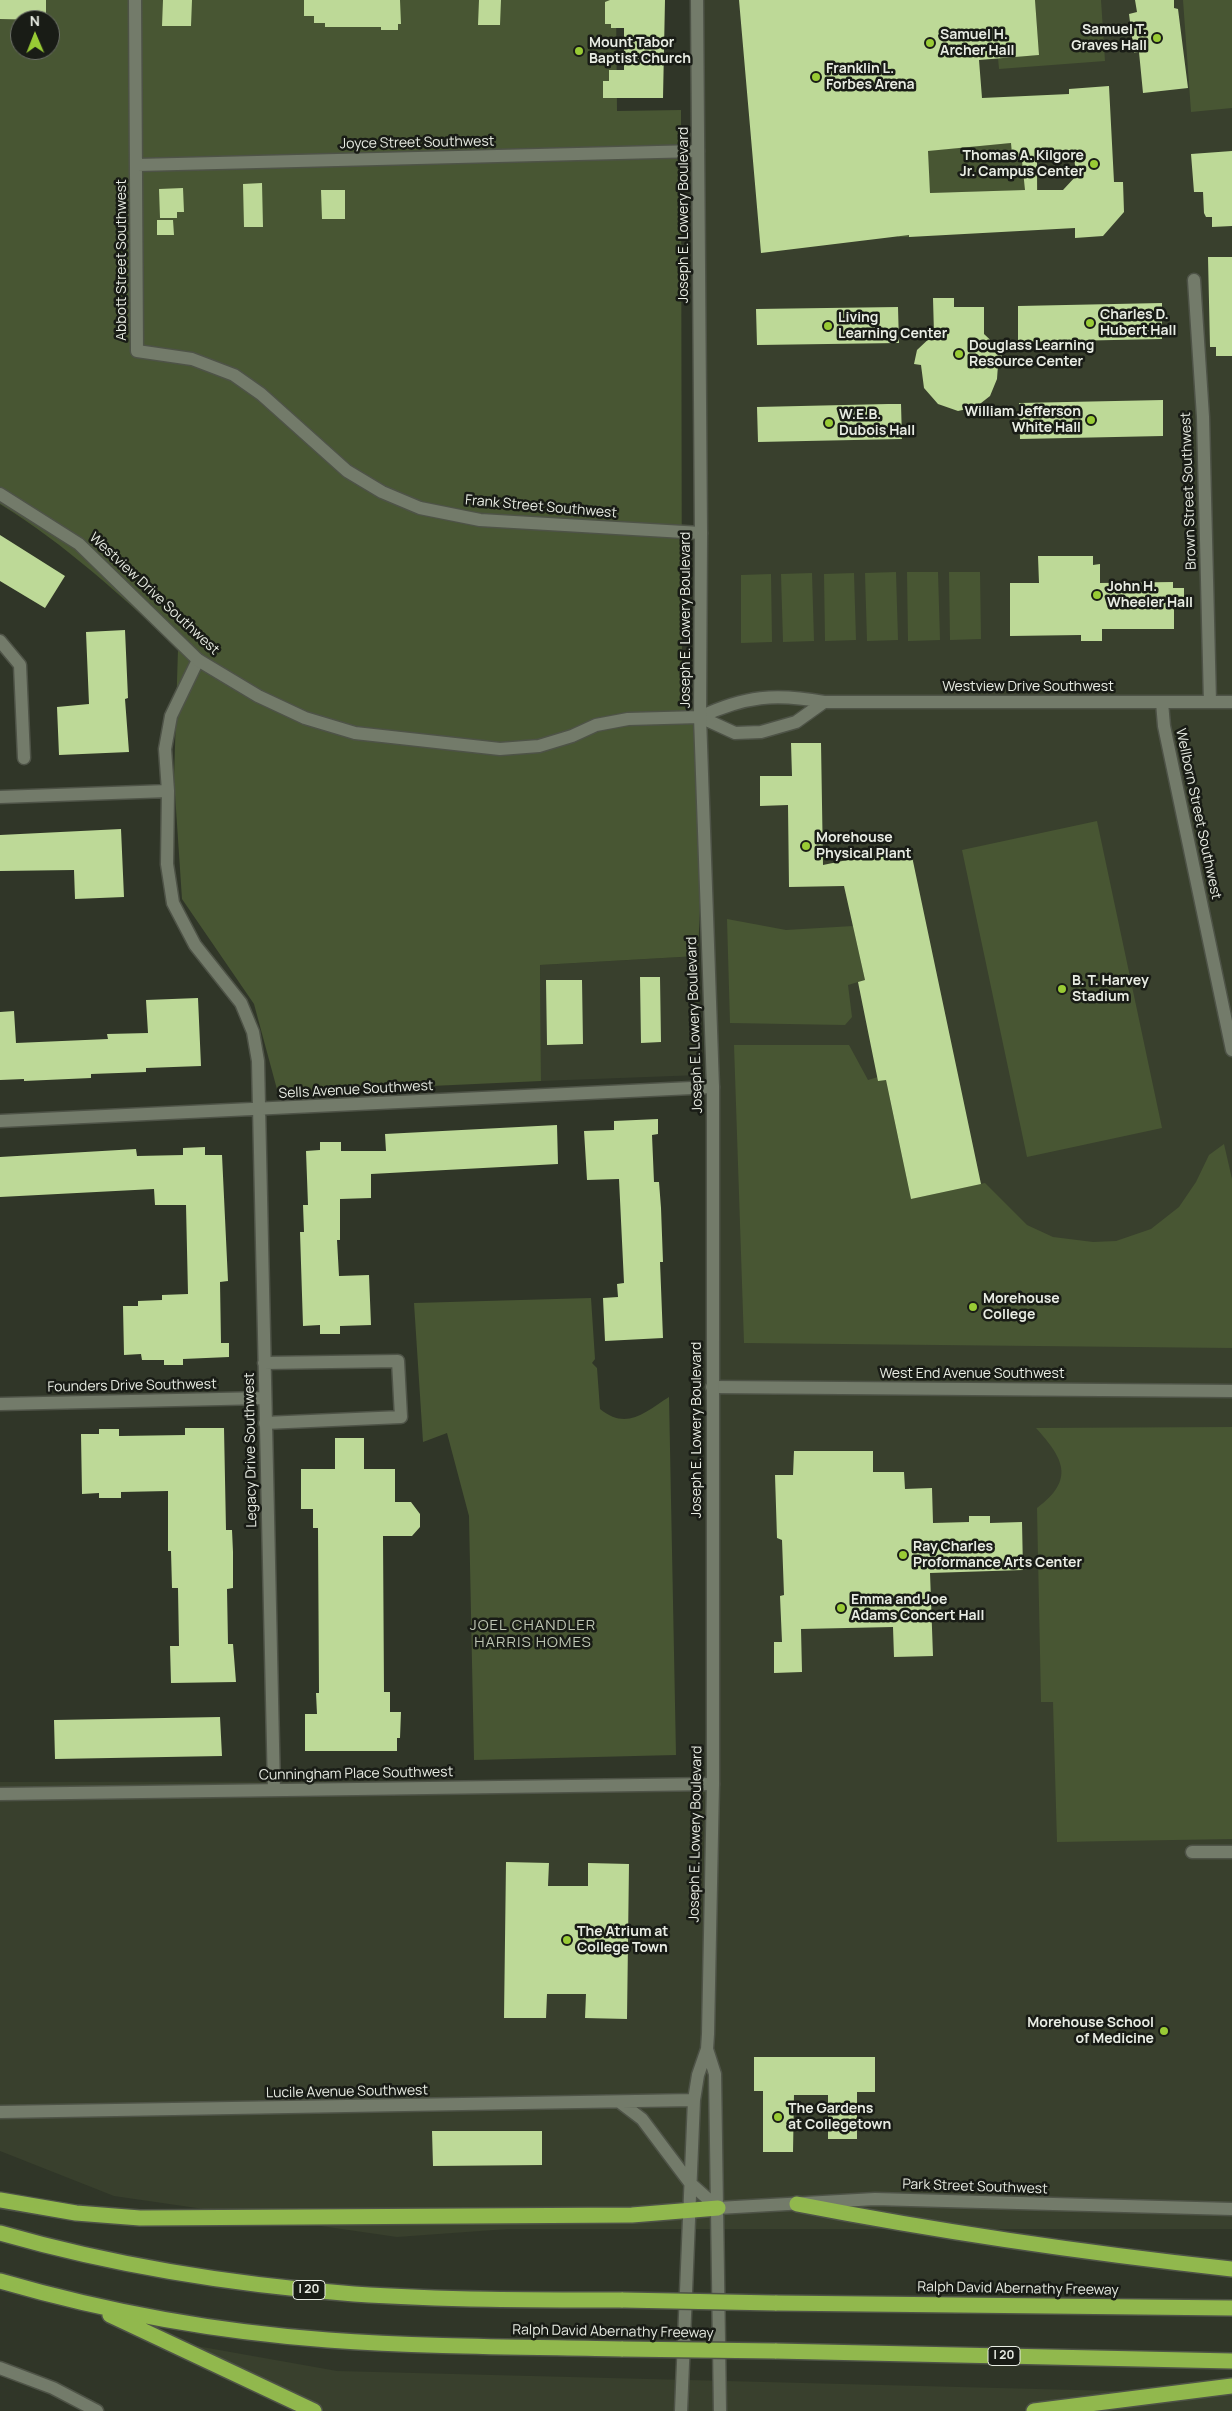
<!DOCTYPE html>
<html>
<head>
<meta charset="utf-8">
<style>
  body { margin:0 }
  #map { position:relative; width:1232px; height:2411px; overflow:hidden; background:#303628; font-family:Manrope,sans-serif }
  canvas { display:block }
  .north { position:absolute; left:10px; top:10px; width:50px; height:50px; box-sizing:border-box; background:#191c16; border:1px solid #6c6f68; border-radius:50%; rotate:359deg; font-size:14px; font-weight:700; line-height:20px; text-align:center; color:#e8ece3 }
  .north::after { content:''; display:block; margin:auto; width:18px; height:22px; background:#99cb35; clip-path:polygon(50% 0,100% 100%,50% 72%,0 100%) }
</style>
</head>
<body>
<div id="map">
<canvas width="1232" height="2411"></canvas>
<div class="north">N</div>
</div>
<script>
const ctx = document.querySelector('canvas').getContext('2d');
ctx.lineJoin = 'round';
function paint(path, color) {
  ctx.fillStyle = color;
  ctx.fill(path, 'evenodd');
}
function trace(path, color, width, dash) {
  ctx.strokeStyle = color;
  ctx.lineWidth = width;
  ctx.lineCap = dash ? 'butt' : 'round';
  ctx.setLineDash(dash || []);
  ctx.stroke(path);
}
function write(font, color, halo, rows, align = 'center') {
  ctx.font = font + ' Manrope,sans-serif';
  ctx.lineWidth = 5;
  ctx.setLineDash([]);
  ctx.textBaseline = 'middle';
  ctx.strokeStyle = halo;
  ctx.fillStyle = color;
  for (const [text, x, y, turn = 0] of rows) {
    ctx.save();
    ctx.translate(x, y);
    ctx.rotate((+turn || 0) * Math.PI / 180);
    ctx.textAlign = isNaN(turn) ? turn : align;
    if (halo) ctx.strokeText(text, 0, 0);
    ctx.fillText(text, 0, 0);
    ctx.restore();
  }
}
paint(new Path2D(`
  M697,0H1232V2229H508L397,2237L114,2196L0,2151V1782L705,1781L712,1387Z
  M698,956L700,1075L541,1081L540,965Z
  M191,2345L337,2371L1232,2394V2411H319Z`), '#39402d');
paint(new Path2D(`
  M0,0H616L617,111L681,110L682,680L706,746L698,956L540,965L541,1081L278,1093L254,1004L182,899L174,779L178,649C122,596 66,545 0,504ZM20,20H50V50H20Z
  M1035,0H1101L1105,61L999,69L998,58L1039,55Z
  M1183,0H1232V108L1191,112Z
  M1011,143L1012,155H1015L1016,161H1022L1037,168L1038,190L930,193L928,166L906,167L909,237H898L892,154Z
  M896,572L898,640L867,641L865,573Z
  M907,572H938L940,640L908,641Z
  M949,572H980L981,639L950,640Z
  M812,573L814,641L783,642L781,574Z
  M854,573L856,640L825,641L824,574Z
  M771,574L772,642L741,643V575Z
  M1097,821L1162,1128L1027,1157L962,850Z
  M727,919L786,930L853,926L865,980L848,985L852,1017L845,1025L730,1023Z
  M734,1045H849L868,1080L878,1077L886,1080L911,1199L985,1183L1027,1225L1053,1237L1093,1242L1116,1241L1151,1229L1179,1207L1196,1182L1209,1155L1224,1144L1232,1179V1348L744,1343Z
  M591,1298L595,1359L592,1363L597,1368L600,1409C627,1431 645,1412 669,1397L676,1755L474,1760L469,1516L447,1433L423,1442L414,1303Z
  M1232,1427V1839L1057,1842L1053,1702H1041L1037,1508C1076,1479 1063,1458 1036,1428Z`), '#485633');
paint(new Path2D(`
  M0,0H46V20L0,19Z
  M163,0H192L191,26H162Z
  M304,0H400L401,24H398V30H381V27H325V23H314V16H304Z
  M479,0H501L500,25H478Z
  M610,0H665L663,98H603V81H609V70H624V28H611V24H605V2Z
  M739,0H1035L1039,55L979,60L982,98L1069,94V89L1109,86L1114,182H1123L1124,212L1103,236L1075,238V228L909,237V235L761,253ZM1011,143L1012,155H1015L1016,161H1022L1025,190L930,193L928,151ZM1074,155L1076,176L1063,190H1037V162L1043,161V156Z
  M1135,0H1174V8L1178,9L1188,88L1143,93L1139,52L1134,53L1129,14L1137,12Z
  M1232,151V226L1212,227V217H1206L1204,213L1203,192H1194L1191,154Z
  M262,183L263,227H244L243,184Z
  M183,188L184,212H177V218H160L159,189Z
  M321,190H345V219H322Z
  M157,220H173L174,235H157Z
  M1208,257H1232V356H1216V347H1210Z
  M933,298H954V307H984V334L1000,349L1004,363L998,365L997,379L990,396L976,407L958,411L938,404L924,388L921,365L914,364L917,350L934,334Z
  M1162,303V339L1018,342V306Z
  M898,307L899,343L757,345L756,309Z
  M1163,400V436L1020,439L1019,403Z
  M888,404H901L902,439L758,442L757,407Z
  M0,535L65,576L45,608L0,581Z
  M1038,556H1093V565L1100,564V583L1173,582V588H1184V603H1174V629H1102V641H1081V635L1010,636V583H1039Z
  M125,630L128,698L125,699L129,752L59,755L57,707L89,704L86,632Z
  M791,743H821L823,865L910,847L981,1184L911,1199L886,1080L878,1081L858,982L865,980L844,886L789,887L788,805L760,806V776H792Z
  M121,829L124,897L75,899L74,870L0,871V835Z
  M640,977H660L661,1042L641,1043Z
  M546,980H582L583,1044L547,1045Z
  M198,998L201,1066L146,1068V1072L91,1074V1078L24,1081V1079L0,1080V1012L14,1011L16,1043L108,1039L107,1034L148,1033L146,1000Z
  M658,1119V1134L652,1135L654,1182H659L661,1208L663,1262H660L663,1338L605,1341L603,1298L618,1297L617,1284L624,1283L619,1179L587,1180L584,1131L614,1130V1121Z
  M557,1125L558,1164L371,1174V1198L340,1199V1240H337L339,1276L369,1275L371,1325L340,1326V1334H320V1325L303,1326L300,1232H304L303,1205H308L306,1151L320,1150V1142H341V1151H386L385,1134Z
  M205,1147V1155H222L228,1281L220,1282L221,1343H229V1357L183,1359V1365H164V1360H142L141,1354L124,1355L123,1306H138V1301L162,1300V1295L188,1294L186,1205H155L154,1189L0,1197V1157L136,1149L137,1156L183,1155V1148Z
  M185,1428H224L226,1530H232L233,1552V1588L227,1589L228,1644H233L236,1682L171,1683L170,1646H179L178,1588H172L171,1551H168V1491L121,1492V1498H99V1493L82,1494L81,1434H99V1429H119V1436L185,1435Z
  M335,1438H364V1469H395V1502H411L420,1514V1527L412,1536H383L384,1692H390V1712H401L400,1738H397V1751H305V1714H317L316,1693H319L318,1528H313V1509H301V1469H335Z
  M794,1451H873V1472H904L905,1489L932,1488L933,1523L969,1522V1516H990V1523L1022,1522L1023,1570L930,1573L933,1656L894,1657L893,1627L801,1629L802,1672L774,1673V1642H782L780,1596L784,1595L782,1540L777,1538L775,1475H793Z
  M220,1717L222,1756L55,1759L54,1720Z
  M506,1862L549,1863L548,1886H588V1863L629,1864L627,2019L585,2018L586,1994H547L546,2018H504Z
  M754,2057H875V2092H857V2139H828V2095H794L793,2152H763V2091H754Z
  M432,2131H542V2165L433,2166Z`), '#bdd997');
const street = new Path2D(`
  M135,0L137,351L192,359L234,375L261,394L347,471L382,492L420,508L480,520L701,533
  M137,165L698,151
  M1194,280L1203,417L1210,702
  M0,641L20,665L24,758
  M198,660L171,716L165,749L168,791L167,864L173,903L195,945L241,1003L253,1032L258,1061L274,1790
  M1162,702L1164,726L1232,1050
  M700,717C745,696 775,693 824,702H1232
  M700,717L735,733L761,732L796,722L824,702
  M0,797L168,791
  M0,1121L713,1087
  M264,1363L398,1361L401,1417L265,1423
  M712,1387L1232,1391
  M0,1404L264,1398
  M0,1794L713,1784
  M1192,1852H1232`);
const secondary = new Path2D(`
  M0,494L79,544L198,660L258,696L305,718L355,733L500,749L539,746L572,736L596,725L628,719L700,717
  M707,2049L715,2074L720,2411
  M621,2103L642,2119L690,2183L718,2208
  M0,2112L694,2100
  M718,2208L875,2199L1232,2209
  M0,2368L53,2388L97,2411
  M681,2411L694,2100L698,2075L707,2049L708,2034L713,1784V1087L700,717L701,533L697,0`);
const highway = new Path2D(`
  M0,2200L76,2213L140,2218L632,2215L718,2208
  M797,2204C941,2232 1086,2253 1232,2269
  M0,2233C115,2266 235,2285 354,2294C444,2300 534,2300 623,2300
  M0,2281C107,2312 217,2332 328,2340C426,2347 525,2347 623,2349
  M775,2303L1232,2308
  M110,2315L314,2411
  M775,2351L1232,2361
  M1034,2411L1232,2386`);
trace(street, '#4e5347', 15);
trace(secondary, '#4e5347', 15);
trace(highway, '#4e5347', 18);
trace(street, '#737b6a', 12);
trace(secondary, '#737b6a', 12);
trace(highway, '#91b84d', 15);
const highwayBridge = new Path2D(`
  M623,2300L775,2303
  M623,2349L775,2351`);
trace(highwayBridge, '#4e5347', 18, []);
trace(highwayBridge, '#91b84d', 15);
for (const [x, y, r, color] of [
  [1157,38,5,"#99cb35"],
  [930,43,5,"#99cb35"],
  [579,51,5,"#99cb35"],
  [816,77,5,"#99cb35"],
  [1094,164,5,"#99cb35"],
  [1090,323,5,"#99cb35"],
  [828,326,5,"#99cb35"],
  [959,354,5,"#99cb35"],
  [1091,420,5,"#99cb35"],
  [829,423,5,"#99cb35"],
  [1097,595,5,"#99cb35"],
  [806,846,5,"#99cb35"],
  [1062,989,5,"#99cb35"],
  [973,1307,5,"#99cb35"],
  [903,1555,5,"#99cb35"],
  [841,1608,5,"#99cb35"],
  [567,1940,5,"#99cb35"],
  [1164,2031,5,"#99cb35"],
  [778,2117,5,"#99cb35"]
]) {
  const dot = new Path2D();
  dot.arc(x, y, r, 0, 2 * Math.PI);
  ctx.fillStyle = color;
  ctx.fill(dot);
  trace(dot, '#191c16', 2);
}
for (const [x, y, w] of [
  [309,2290,32],
  [1004,2356,32]
]) {
  const box = new Path2D();
  box.roundRect(x - w / 2, y - 9.5, w, 19, 4);
  ctx.fillStyle = '#191c16';
  ctx.fill(box);
  trace(box, '#e8ece3', 1);
}
write('bold 12px', '#e8ece3', null, [
  ["I 20",309,2290],
  ["I 20",1004,2356]
]);
write('bold 14px', '#e8ece3', '#191c16', [
  ["Samuel T.",1147,30,"right"],
  ["Graves Hall",1147,46,"right"],
  ["Samuel H.",940,35],
  ["Archer Hall",940,51],
  ["Mount Tabor",589,43],
  ["Baptist Church",589,59],
  ["Franklin L.",826,69],
  ["Forbes Arena",826,85],
  ["Thomas A. Kilgore",1084,156,"right"],
  ["Jr. Campus Center",1084,172,"right"],
  ["Charles D.",1100,315],
  ["Hubert Hall",1100,331],
  ["Living",838,318],
  ["Learning Center",838,334],
  ["Douglass Learning",969,346],
  ["Resource Center",969,362],
  ["William Jefferson",1081,412,"right"],
  ["White Hall",1081,428,"right"],
  ["W.E.B.",839,415],
  ["Dubois Hall",839,431],
  ["John H.",1107,587],
  ["Wheeler Hall",1107,603],
  ["Morehouse",816,838],
  ["Physical Plant",816,854],
  ["B. T. Harvey",1072,981],
  ["Stadium",1072,997],
  ["Morehouse",983,1299],
  ["College",983,1315],
  ["Ray Charles",913,1547],
  ["Proformance Arts Center",913,1563],
  ["Emma and Joe",851,1600],
  ["Adams Concert Hall",851,1616],
  ["The Atrium at",577,1932],
  ["College Town",577,1948],
  ["Morehouse School",1154,2023,"right"],
  ["of Medicine",1154,2039,"right"],
  ["The Gardens",788,2109],
  ["at Collegetown",788,2125]
], 'left');
write('14px', '#e8ece3', '#191c16', [
  ["Joyce Street Southwest",417,143,-1],
  ["Joseph E. Lowery Boulevard",684,215,-90],
  ["Abbott Street Southwest",122,260,-90],
  ["Brown Street Southwest",1189,491,-92],
  ["Frank Street Southwest",541,507,5],
  ["Westview Drive Southwest",154,594,43],
  ["Joseph E. Lowery Boulevard",686,620,-90],
  ["Westview Drive Southwest",1028,687],
  ["Wellborn Street Southwest",1198,814,78],
  ["Joseph E. Lowery Boulevard",695,1025,-92],
  ["Sells Avenue Southwest",356,1090,-3],
  ["West End Avenue Southwest",972,1374],
  ["Founders Drive Southwest",132,1386,-1],
  ["Joseph E. Lowery Boulevard",697,1430,-90],
  ["Legacy Drive Southwest",251,1450,-91],
  ["Cunningham Place Southwest",356,1774,-1],
  ["Joseph E. Lowery Boulevard",696,1834,-89],
  ["Lucile Avenue Southwest",347,2092,-1],
  ["Park Street Southwest",975,2187,2],
  ["Ralph David Abernathy Freeway",1018,2289,1],
  ["Ralph David Abernathy Freeway",613,2332,1]
]);
ctx.letterSpacing = '1px';
write('15px', '#bdc5b3', '#191c16', [
  ["JOEL CHANDLER",533,1626],
  ["HARRIS HOMES",533,1643]
]);
ctx.letterSpacing = '0px';
</script>
</body>
</html>
